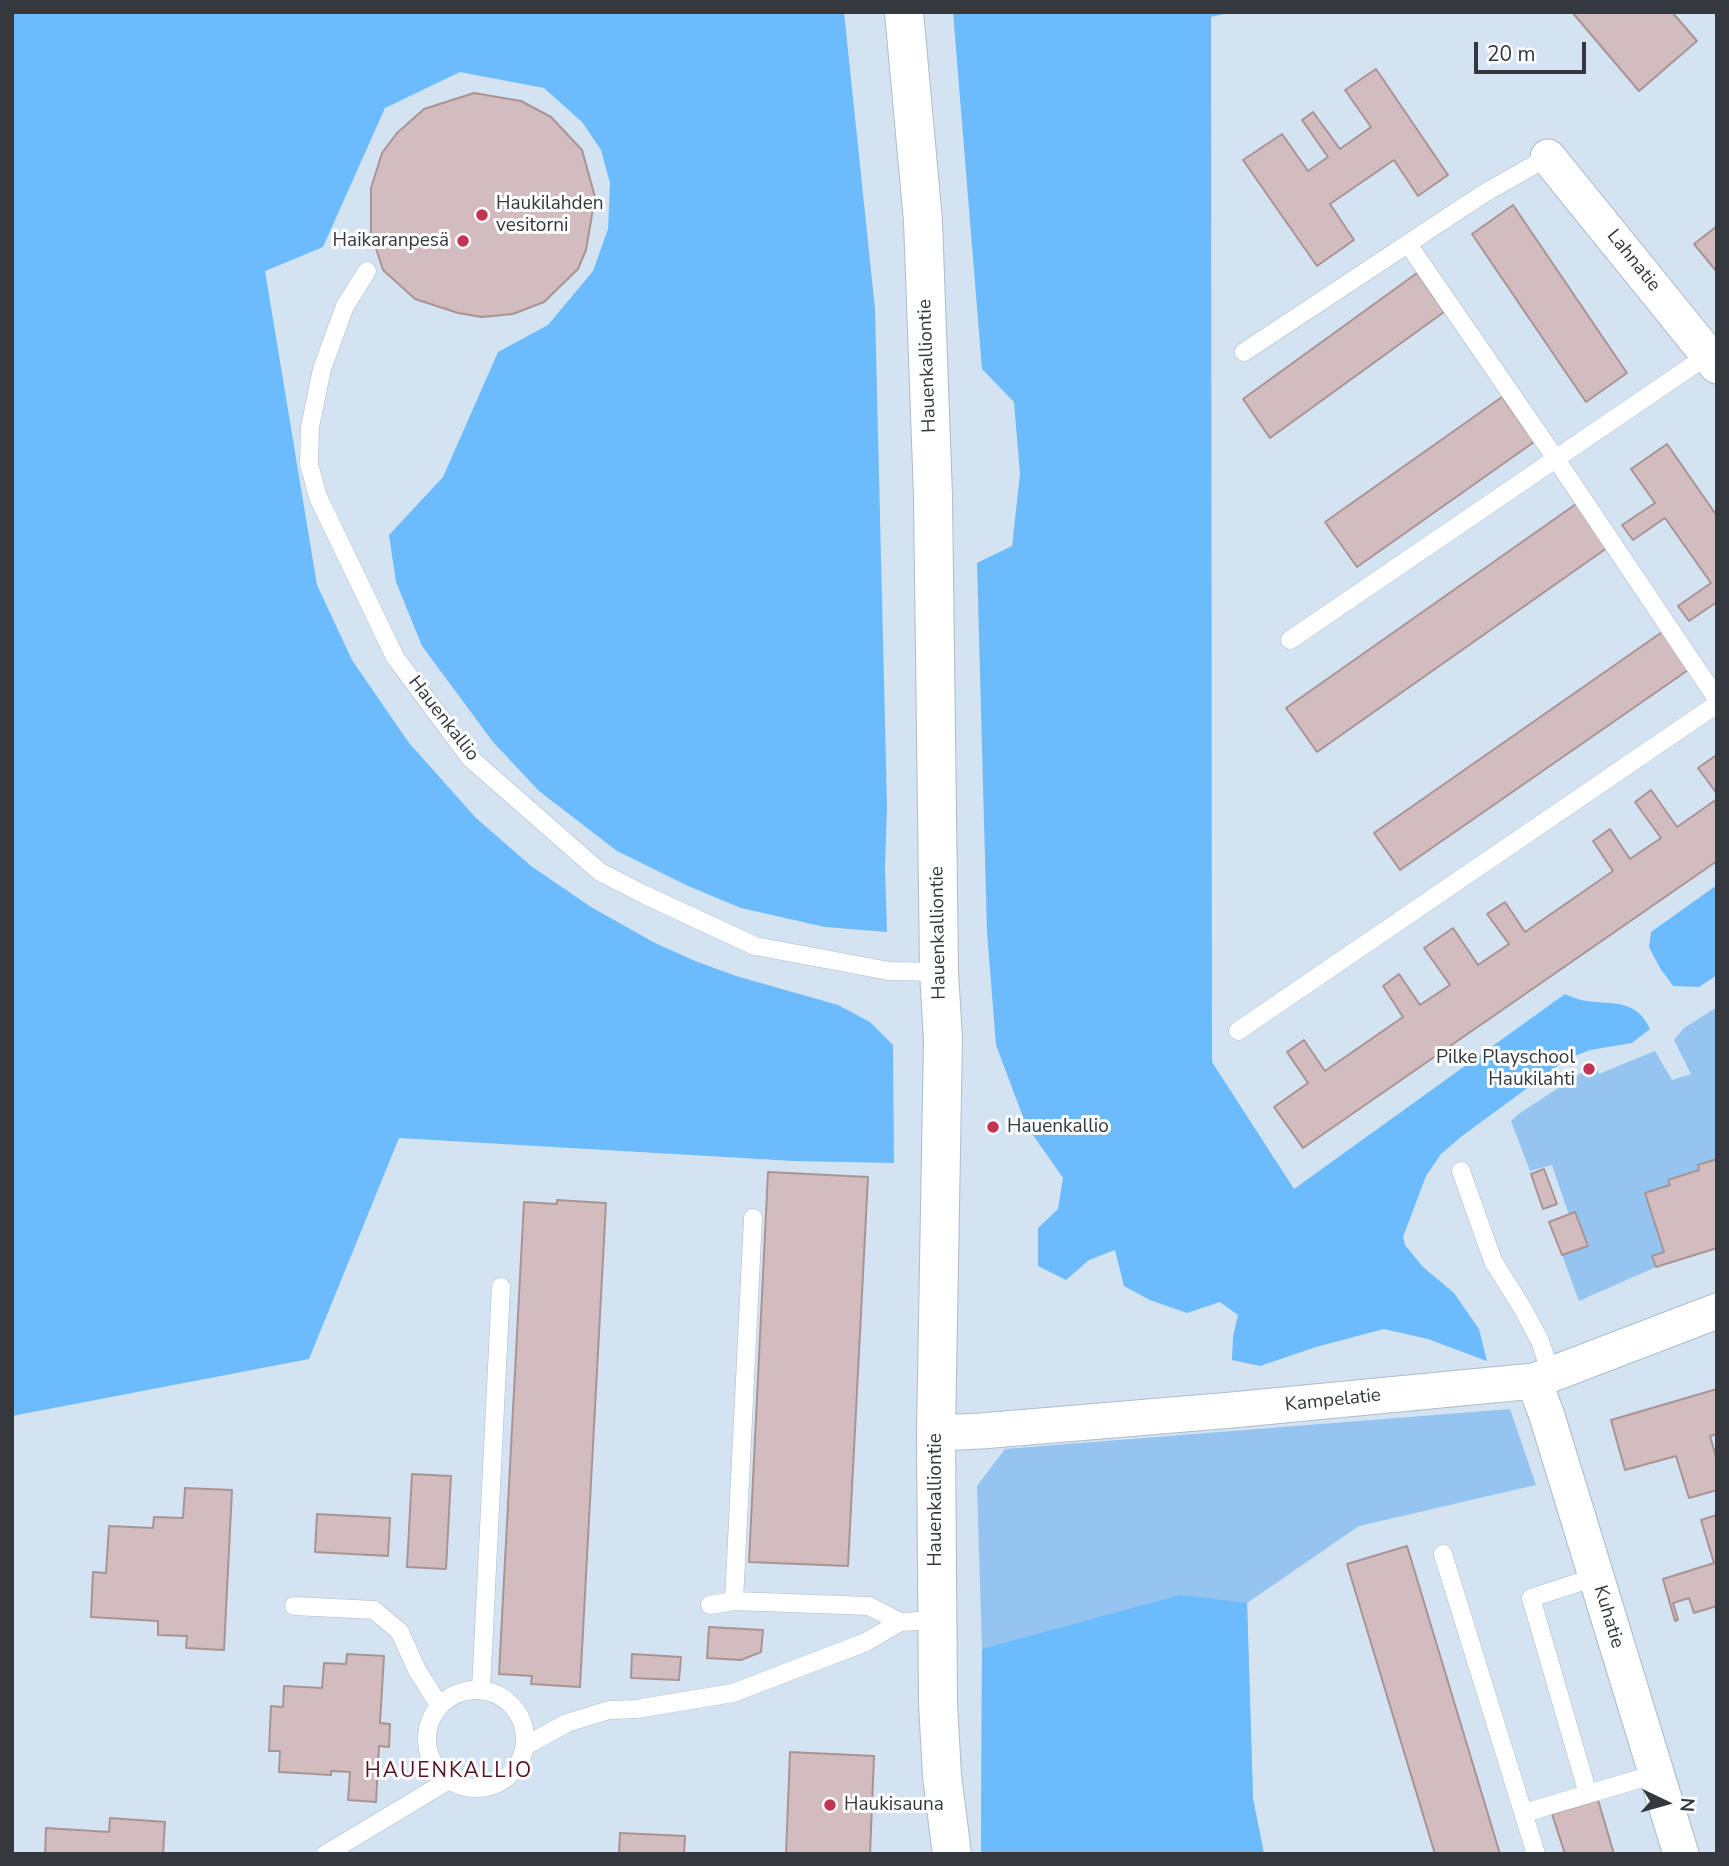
<!DOCTYPE html>
<html>
<head>
<meta charset="utf-8">
<style>
  body { margin:0 }
  #map { position:relative; width:1729px; height:1866px; overflow:hidden; background:#d3e3f2; font-family:"Nunito Sans",sans-serif }
  canvas { display:block }
  .frame { position:absolute; inset:0; border:14px solid #33393f; pointer-events:none }
  .north { position:absolute; left:1631px; top:1768px; width:70px; height:70px; -webkit-text-stroke:5px #fff; paint-order:stroke; rotate:95deg; font-size:19px; font-weight:700; line-height:28px; text-align:center; color:#33393f }
  .north::after { content:''; display:block; margin:auto; width:24px; height:32px; background:#33393f; clip-path:polygon(50% 0,100% 100%,50% 72%,0 100%) }
  .scale { position:absolute; left:1474px; top:42px; width:112px; height:32px; box-sizing:border-box; border:4px solid #33393f; border-top:0; padding-left:9px; font-size:21px; line-height:24px; white-space:nowrap; color:#33393f; -webkit-text-stroke:5px #fff; paint-order:stroke }
</style>
</head>
<body>
<div id="map">
<canvas width="1729" height="1866"></canvas>
<div class="frame"></div>
<div class="north">N</div>
<div class="scale">20 m</div>
</div>
<script>
const ctx = document.querySelector('canvas').getContext('2d');
ctx.lineJoin = 'round';
function paint(path, color) {
  ctx.fillStyle = color;
  ctx.fill(path, 'evenodd');
}
function trace(path, color, width, dash) {
  ctx.strokeStyle = color;
  ctx.lineWidth = width;
  ctx.lineCap = dash ? 'butt' : 'round';
  ctx.setLineDash(dash || []);
  ctx.stroke(path);
}
function write(font, color, halo, rows, align = 'center') {
  ctx.font = font + ' "Nunito Sans",sans-serif';
  ctx.lineWidth = 6;
  ctx.setLineDash([]);
  ctx.textBaseline = 'middle';
  ctx.strokeStyle = halo;
  ctx.fillStyle = color;
  for (const [text, x, y, turn = 0] of rows) {
    ctx.save();
    ctx.translate(x, y);
    ctx.rotate((+turn || 0) * Math.PI / 180);
    ctx.textAlign = isNaN(turn) ? turn : align;
    if (halo) ctx.strokeText(text, 0, 0);
    ctx.fillText(text, 0, 0);
    ctx.restore();
  }
}
paint(new Path2D(`
  M1717,1007V1159L1699,1170L1668,1180L1670,1185L1645,1193L1664,1252L1653,1256L1656,1267L1579,1301L1562,1255L1587,1245L1576,1213L1569,1215L1552,1165L1530,1171L1511,1121L1520,1113L1595,1064L1599,1074L1655,1051L1672,1080L1691,1074L1674,1040L1684,1028Z
  M1510,1409L1536,1485L1359,1526L1247,1603L1253,1799L1264,1854H981L982,1649L977,1486L1005,1449Z`), '#94c4ef');
paint(new Path2D(`
  M12,12H844L875,309L887,806L885,868L887,932L825,927L741,908L688,886L617,851L539,791L493,742L422,646L396,582L389,535L443,477L498,352L548,325L593,271L608,229L610,183L601,150L582,122L544,88L460,72L385,108L323,247L265,271L317,585L352,660L409,743L476,818L531,866L591,907L655,943L695,961L736,976L838,1005L870,1022L893,1045L894,1163L794,1161L399,1138L309,1359L12,1416Z
  M953,12H1231L1211,17L1212,1062L1294,1189L1565,994C1572,997 1579,1000 1587,1001C1615,1005 1636,999 1650,1029L1632,1043L1590,1050L1567,1059L1462,1136L1441,1154L1426,1176L1403,1237L1405,1245L1423,1267L1454,1293L1479,1329L1487,1361L1428,1339L1384,1329L1316,1347L1260,1366L1232,1360L1233,1337L1238,1315L1220,1302L1187,1313L1150,1300L1124,1286L1115,1250L1089,1260L1066,1280L1038,1266V1228L1058,1209L1063,1178L1026,1125L996,1045L987,932L977,563L1012,546L1020,474L1014,402L982,369Z
  M1717,885V975L1699,987L1673,986L1660,968L1649,947L1651,932Z
  M1180,1595L1247,1603L1253,1799L1264,1854H981L982,1649Z`), '#6cbbfd');
const building = new Path2D(`
  M1572,12H1672L1697,41L1639,91Z
  M1376,69L1448,175L1418,196L1394,160L1330,204L1354,240L1317,266L1243,160L1282,134L1308,171L1328,157L1302,120L1313,112L1340,149L1371,127L1345,90Z
  M474,93L521,101L551,117L582,150L595,197L586,250L578,269L544,302L513,314L482,317L458,313L415,299L383,270L371,233V188L382,153L397,133L424,109Z
  M1513,205L1627,373L1586,402L1472,234Z
  M1717,226V272L1694,244Z
  M1417,273L1444,312L1270,438L1243,399Z
  M1502,397L1534,442L1357,567L1325,522Z
  M1667,444L1717,516V602L1689,621L1678,606L1711,583L1665,518L1633,540L1622,525L1655,503L1631,469Z
  M1576,504L1607,548L1317,752L1286,708Z
  M1665,630L1691,668L1400,870L1374,833Z
  M1715,756L1717,759V794L1698,768Z
  M1651,790L1677,827L1717,799V861L1303,1148L1274,1107L1308,1083L1287,1052L1304,1040L1325,1071L1403,1017L1383,986L1399,974L1420,1005L1450,985L1424,948L1453,928L1478,965L1509,944L1487,914L1505,902L1525,932L1613,871L1593,841L1610,829L1630,859L1661,838L1635,802Z
  M1717,1159V1248L1656,1267L1652,1256L1664,1252L1645,1193L1670,1185L1668,1180L1699,1170L1698,1165Z
  M1544,1169L1557,1204L1543,1209L1531,1174Z
  M768,1172L868,1177L848,1566L749,1562Z
  M557,1200L606,1203L580,1687L531,1684L532,1676L499,1674L524,1202L557,1204Z
  M1575,1212L1588,1246L1562,1255L1549,1222Z
  M1717,1389V1434L1710,1436L1717,1460V1490L1689,1498L1676,1456L1625,1470L1611,1420Z
  M412,1474L451,1476L446,1569L407,1567Z
  M185,1488L232,1490L224,1650L186,1648L187,1636L158,1635V1621L91,1617L93,1572L106,1573L109,1526L153,1528L154,1517L183,1518Z
  M317,1514L390,1518L388,1556L315,1552Z
  M1717,1515V1606L1694,1613L1689,1598L1673,1603L1678,1620L1675,1621L1663,1579L1714,1563L1701,1520Z
  M1407,1546L1500,1854H1435L1347,1564Z
  M709,1627L763,1630L761,1652L741,1660L707,1658Z
  M347,1654L384,1656L380,1723L390,1724L389,1747L379,1746L376,1802L348,1800L350,1772L331,1771V1775L279,1772L280,1751H269L271,1706L283,1707L284,1686L322,1688L324,1663L346,1664Z
  M632,1654L681,1657L679,1680L631,1678Z
  M790,1752L874,1756L870,1854H786Z
  M1598,1800L1614,1854H1565L1552,1814Z
  M110,1818L165,1822L163,1854H45L46,1828L109,1832Z
  M620,1833L685,1836L684,1854H619Z`);
paint(building, '#d3bcbd');
trace(building, '#aa9395', 2);
const lane = new Path2D(`
  M1408,244L1556,459L1717,699
  M367,271L345,306L322,369L310,427L309,464L318,497L395,657L470,758L600,872L645,895L755,946L889,971L939,972
  M1244,352L1483,194L1548,157
  M1290,640L1708,355
  M1238,1031L1717,704
  M1461,1171L1493,1261L1523,1309L1540,1341L1551,1374
  M753,1218L734,1601L869,1606L900,1622
  M1443,1554L1536,1854
  M1595,1577L1531,1598L1588,1794L1656,1774
  M710,1605L734,1601
  M294,1606L374,1610L400,1632L417,1670L439,1705
  M481,1689L501,1287
  M427 1739a49 49 0 1 1 98 0a49 49 0 1 1-98 0Z
  M525,1746L567,1723L609,1710L636,1709L733,1693L866,1642L900,1622L937,1620
  M1524,1813L1588,1794
  M326,1854L449,1780`);
const street = new Path2D(`
  M1548,157L1717,366
  M1534,1381L1547,1416L1681,1854
  M936,1433L981,1431L1232,1410L1534,1381L1717,1311`);
const secondary = new Path2D(`
  M904,12L923,221L933,496L939,972L943,1039L936,1433L938,1703L942,1776L952,1854`);
trace(lane, '#acbcca', 19);
trace(street, '#acbcca', 37);
trace(secondary, '#acbcca', 40);
trace(lane, '#fff', 18);
trace(street, '#fff', 35);
trace(secondary, '#fff', 38);
for (const [x, y, r, color] of [
  [482,215,7,"#c33352"],
  [463,241,7,"#c33352"],
  [1589,1069,7,"#c33352"],
  [993,1127,7,"#c33352"],
  [830,1805,7,"#c33352"]
]) {
  const dot = new Path2D();
  dot.arc(x, y, r, 0, 2 * Math.PI);
  ctx.fillStyle = color;
  ctx.fill(dot);
  trace(dot, '#fff', 2.5);
}
write('19px', '#33393f', '#fff', [
  ["Haukilahden",496,204],
  ["vesitorni",496,226],
  ["Haikaranpesä",449,241,"right"],
  ["Pilke Playschool",1575,1058,"right"],
  ["Haukilahti",1575,1080,"right"],
  ["Hauenkallio",1007,1127],
  ["Haukisauna",844,1805]
], 'left');
write('19px', '#33393f', '#fff', [
  ["Lahnatie",1633,261,51],
  ["Hauenkalliontie",928,366,-92],
  ["Hauenkallio",443,719,52],
  ["Hauenkalliontie",939,933,-91],
  ["Kampelatie",1333,1401,-6],
  ["Hauenkalliontie",936,1500,-90],
  ["Kuhatie",1608,1617,73]
]);
ctx.letterSpacing = '2px';
write('21px', '#581221', '#fff', [
  ["HAUENKALLIO",449,1772]
]);
ctx.letterSpacing = '0px';
</script>
</body>
</html>
